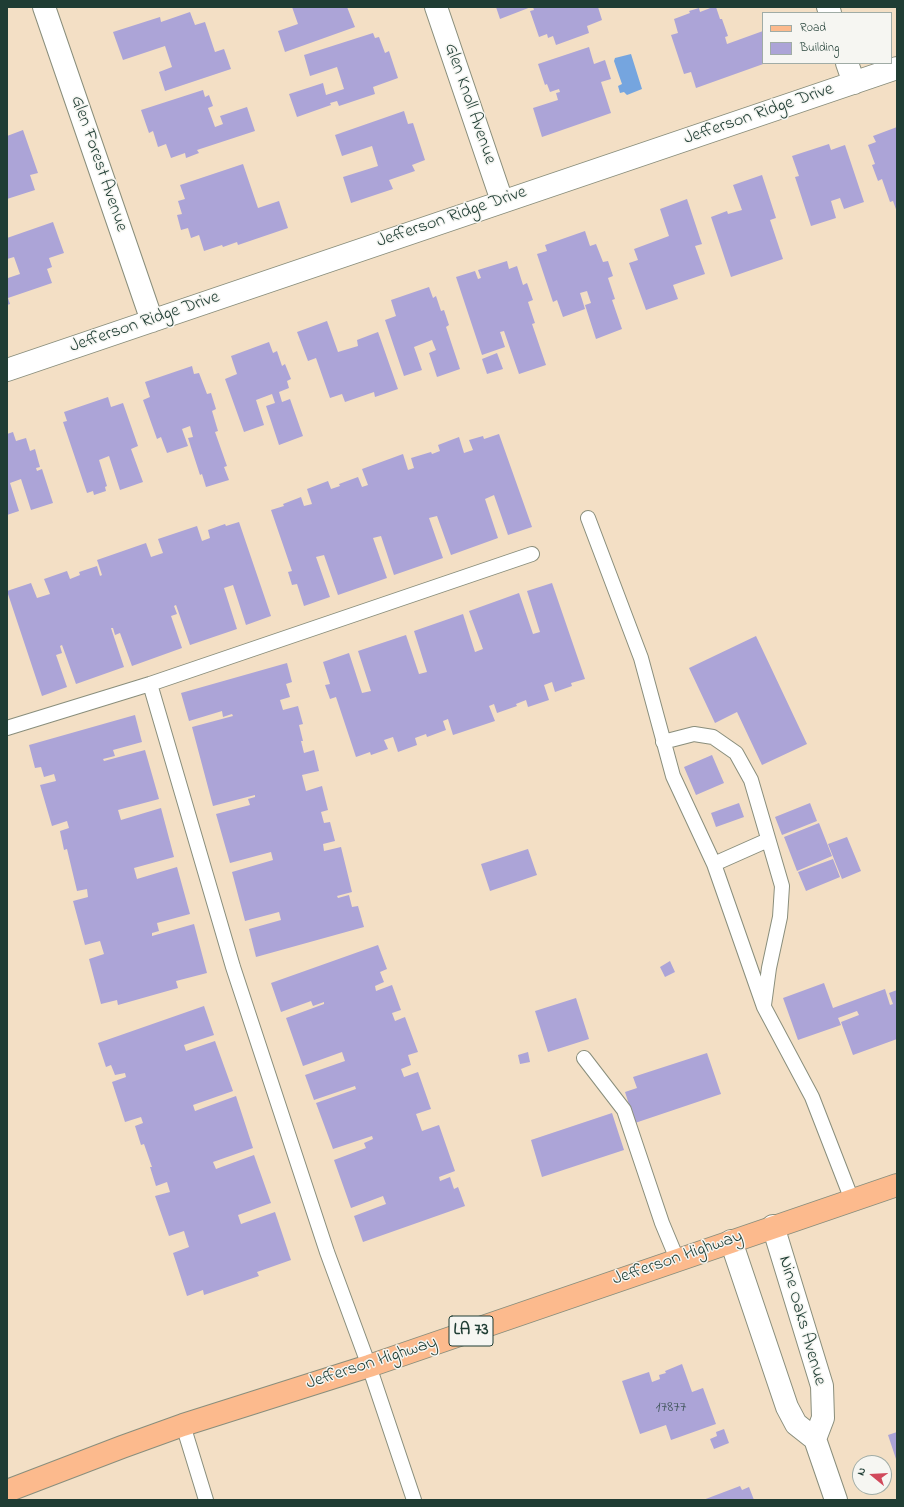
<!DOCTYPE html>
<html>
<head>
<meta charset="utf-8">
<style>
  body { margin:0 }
  #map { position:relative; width:904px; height:1507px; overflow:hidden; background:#f3dfc5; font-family:"Indie Flower",sans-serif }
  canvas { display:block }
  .frame { position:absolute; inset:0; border:8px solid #1f3d34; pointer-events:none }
  .legend { position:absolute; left:762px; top:12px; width:130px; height:52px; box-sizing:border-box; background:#f6f6f2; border:1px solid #a0aca6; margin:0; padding:5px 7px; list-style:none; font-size:12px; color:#1f3d34 }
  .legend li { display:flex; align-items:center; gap:8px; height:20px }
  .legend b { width:20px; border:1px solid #a0aca6 }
  .north { position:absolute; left:852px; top:1455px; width:40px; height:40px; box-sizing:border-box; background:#f6f6f2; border:1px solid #a0aca6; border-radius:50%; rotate:288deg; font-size:11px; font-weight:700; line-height:16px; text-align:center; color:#1f3d34 }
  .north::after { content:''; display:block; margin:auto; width:14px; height:18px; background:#d1495b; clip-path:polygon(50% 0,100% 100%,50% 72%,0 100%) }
</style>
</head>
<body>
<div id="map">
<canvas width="904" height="1507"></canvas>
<div class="frame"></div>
<ul class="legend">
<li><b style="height:5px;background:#fcba8d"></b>Road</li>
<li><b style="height:11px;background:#aca4d7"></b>Building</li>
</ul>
<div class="north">N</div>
</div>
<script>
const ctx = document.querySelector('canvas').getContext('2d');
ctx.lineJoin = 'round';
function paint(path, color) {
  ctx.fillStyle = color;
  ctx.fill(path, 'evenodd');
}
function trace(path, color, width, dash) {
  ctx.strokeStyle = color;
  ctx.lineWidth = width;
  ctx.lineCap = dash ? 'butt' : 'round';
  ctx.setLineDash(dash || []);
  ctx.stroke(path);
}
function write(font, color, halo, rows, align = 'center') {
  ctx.font = font + ' "Indie Flower",sans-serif';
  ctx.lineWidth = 3;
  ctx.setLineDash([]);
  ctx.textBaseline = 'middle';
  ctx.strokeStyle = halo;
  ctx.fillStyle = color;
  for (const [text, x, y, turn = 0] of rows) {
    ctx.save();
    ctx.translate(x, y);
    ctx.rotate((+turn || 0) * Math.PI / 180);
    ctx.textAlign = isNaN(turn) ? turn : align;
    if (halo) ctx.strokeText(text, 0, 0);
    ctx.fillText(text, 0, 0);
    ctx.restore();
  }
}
paint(new Path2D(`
  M631,54L642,89L627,95L624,92L620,93L618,86L622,84L614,61L615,58Z`), '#75a5df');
paint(new Path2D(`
  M292,7H347L355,27L285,52L278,31L298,24Z
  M496,7H531L500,19Z
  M533,7H598L602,20L587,26L589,33L556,45L553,36L548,38L547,34L539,37L530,11L534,10Z
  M713,7H716L720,19H722L728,36L725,37L727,44L763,31V63H766L696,88L691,72L684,74L671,35L678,33L674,19L690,13L689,11L699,8L700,12Z
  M190,12L195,25L205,22L215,52L224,49L231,69L165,91L159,72L172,67L165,46L123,60L113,32L160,17L161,22Z
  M373,33L375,38L379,37L385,53L389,51L398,78L373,87L375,94L339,106L337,101L330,103L331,105L297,117L289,94L323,83L326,95L344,89L337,67L310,76L304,55Z
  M589,47L594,64L605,60L611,79L601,82L611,113L542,137L533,108L558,100L556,93L560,92L559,89L550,92L547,84L545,85L538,64Z
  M203,90L205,97L209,95L213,106L208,108L215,127L223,124L220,116L247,107L255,131L197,150L199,153L186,158L185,153L171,158L166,144L158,147L153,131L149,133L141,110Z
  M404,111L408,124L413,123L425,160L412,165L415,171L389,180L393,189L351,203L343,177L378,166L372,146L342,156L335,135Z
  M897,127V212L893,201L890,202L882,179L878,181L872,165L875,164L868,145L876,142L873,136Z
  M23,130L38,173L30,175L35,190L7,199V136Z
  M829,144L831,150L845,145L864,202L844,209L840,198L831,201L836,218L811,226L795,177L799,176L792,156Z
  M243,164L258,208L279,201L288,228L238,245L237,242L223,247L222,245L204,251L199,235L191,238L188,228L181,230L177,215L182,214L178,201L185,199L180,185Z
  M762,175L776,218L770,220L783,259L731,277L711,217L727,211L728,214L742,210L733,185Z
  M687,199L702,244L695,246L705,274L673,285L678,299L646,310L629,263L638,260L634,249L669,236L660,209Z
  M53,222L64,253L49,258L52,267L47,269L52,283L8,298L10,304L7,305L8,278L20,274L14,257L7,259V238Z
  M585,231L590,246L596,244L603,262L608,261L613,276L608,278L615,299L612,300L622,329L596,339L585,305L591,303L587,291L580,293L585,309L563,317L557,300L553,302L537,254L547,251L545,245Z
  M507,261L509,269L517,266L523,285L527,283L533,300L528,302L535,323L532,324L546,365L519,374L504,331L500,332L505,347L482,355L456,277L475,271L478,279L481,278L478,270Z
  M429,287L433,298L436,296L441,311L444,310L449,325L446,327L460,369L437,377L429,353L436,350L432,340L414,347L422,370L404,376L385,320L396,316L391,300Z
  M327,321L338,352L358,346L357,340L378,332L398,389L375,397L374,392L345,402L342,394L330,398L316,358L308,361L297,332Z
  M269,342L273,353L277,351L282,366L285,364L291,379L287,381L289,388L279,392L282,402L290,399L303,436L279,445L266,406L275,403L272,394L256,400L264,425L244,432L225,379L237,374L231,356Z
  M497,353L503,369L487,374L482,359Z
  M192,366L194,374L199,373L207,394L211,393L216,409L212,411L218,431L215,432L227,466L224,467L229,480L206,487L202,474L200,475L188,438L193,437L190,426L182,429L188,446L167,453L161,437L157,439L143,400L150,397L145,382Z
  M108,397L111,407L123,403L138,446L131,449L143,482L120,490L109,456L99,460L107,486L105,487L106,491L94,495L93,491L87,493L63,422L67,421L64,412Z
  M13,432L16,441L26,438L30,451L35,449L40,467L36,468L37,471L42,469L53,503L31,510L21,479L10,483L19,511L7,515V434Z
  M499,434L532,527L508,535L494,495L485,499L498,538L451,555L437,516L429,518L443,558L394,575L381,536L373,538L387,578L338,595L324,555L316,557L330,597L304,606L297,584L292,585L288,572L292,571L271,510L284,506L283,504L301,497L304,506L312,504L307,489L328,481L331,489L340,486L339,484L358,477L362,487L368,485L362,469L403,454L408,470L414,468L411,458L431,452L432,454L440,451L438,445L459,437L464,453L473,450L469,440L483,436L484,439Z
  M239,522L271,616L246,625L233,585L224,588L237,629L190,645L176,605L174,606L177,614L171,616L182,648L132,666L120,633L115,635L113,628H111L124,667L76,684L62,645L60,646L62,653L56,655L67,687L42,696L7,591L31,583L37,598L50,594L44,579L67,571L70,579L80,575L79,572L97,566L100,576L102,575L97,560L146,543L151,557L163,553L158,539L197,526L202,541L210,538L208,530L225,524L226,526Z
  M552,583L585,679L571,683L572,686L555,692L552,682L544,685L549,700L528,707L526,700L516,704L517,706L497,713L494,704L489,706L495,721L453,735L448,719L443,721L446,730L427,737L426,734L415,738L417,745L398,752L393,737L384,740L388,749L371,755L370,752L356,757L336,697L330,699L325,685L330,684L323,662L349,653L362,693L371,691L358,651L406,635L419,674L427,672L414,631L463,614L475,652L483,649L469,611L519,593L533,634L540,632L527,591Z
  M756,636L807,744L762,765L737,712L715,723L689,668Z
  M287,663L292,682L286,684L290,697L280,700L283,710L298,706L303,724L299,725L303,741H301L304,753L314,750L319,771L302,775L306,791L322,786L328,810L321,812L324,823L330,822L335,841L323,844L324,851L341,847L352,892L337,896L338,898L349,895L352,907L358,906L364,927L256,957L249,929L281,920L279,912L245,921L232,872L273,860L271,852L230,863L216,814L250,805L248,799L255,797V795L213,806L192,727L233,716L232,714L223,717L222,711L189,721L181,693Z
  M135,715L142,742L113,750L115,756L103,759L104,761L145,750L159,799L118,810L121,820L161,808L174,857L134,868L137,879L177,867L190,914L157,923L159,931L152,933V936L194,924L207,973L176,981L178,988L118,1005L117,1000L101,1004L89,959L104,954L100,941L85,945L73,901L88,897L87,889L77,891L67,849L64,850L60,831L69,828L67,821L52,826L40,785L56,781L54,774L44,777L41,767L35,768L29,745Z
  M712,755L724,783L696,795L684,767Z
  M739,803L744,817L716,827L711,813Z
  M810,803L817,821L782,835L775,817Z
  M819,823L832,856L797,871L784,837Z
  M847,837L861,871L842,879L828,844Z
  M528,849L537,875L490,891L481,864Z
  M833,859L840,877L806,891L798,872Z
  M378,945L387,969L380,972L384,982L375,986L376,991L392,985L401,1010L392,1013L395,1021L405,1017L418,1052L408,1055L411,1065L401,1069L404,1077L418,1072L431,1109L416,1114L422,1131L439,1125L455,1171L439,1177L440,1181L450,1177L454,1189L458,1187L465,1206L363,1242L354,1216L386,1204L383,1196L351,1208L334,1160L366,1148L364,1143L373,1139L372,1136L333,1149L316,1103L356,1089L355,1086L314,1100L305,1075L345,1061L342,1052L303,1066L286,1018L324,1004V1002L313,1006L311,1001L281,1012L271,983Z
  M670,961L675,972L665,977L660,967Z
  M824,983L833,1008L885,989L890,1005L893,1004L889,993L897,990V1039L853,1055L841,1022L859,1015L857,1011L838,1018L841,1025L798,1040L783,998Z
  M576,998L589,1039L548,1052L535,1011Z
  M204,1006L214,1035L184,1045L186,1051L215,1041L233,1091L193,1105L195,1111L236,1096L253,1148L213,1162L216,1169L254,1155L271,1203L238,1215L241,1224L275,1212L291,1260L257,1272L259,1276L204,1295L203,1290L187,1296L173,1253L189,1247L184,1231L169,1236L155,1196L170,1192L167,1182L156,1186L150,1167H152L144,1144L141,1145L135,1126L143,1123L141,1117L125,1122L112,1082L126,1077L125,1073L115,1075L111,1065L106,1067L98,1043Z
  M528,1052L530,1062L520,1064L518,1055Z
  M707,1053L721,1094L635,1123L625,1092L637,1088L633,1077Z
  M612,1113L624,1150L542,1177L531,1140Z
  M682,1364L692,1392L703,1388L716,1424L671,1440L666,1425L640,1434L622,1381L649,1372L652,1382L660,1379L659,1375L666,1373L665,1371Z
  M724,1429L729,1443L714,1449L710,1439L717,1436L716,1432Z
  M897,1432V1462L888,1435Z
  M740,1486L742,1490L749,1487L754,1500H703Z`), '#aca4d7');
const lane = new Path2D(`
  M588,518L641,658L673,776L714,864L764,1007L812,1097L852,1200
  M150,684L233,967L327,1252L369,1366L414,1500
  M7,728L150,684L532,554
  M663,742L694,734L713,737L736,753L751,780L782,886L780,917L769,968L764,1005
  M714,864L768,840
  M584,1058L624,1110L662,1223L677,1259
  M183,1425L206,1500`);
const street = new Path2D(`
  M44,7L152,321
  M436,7L502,201
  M828,7L830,13
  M847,63L854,83
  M7,370L897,68
  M773,1226L822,1386L823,1418L815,1439
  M731,1241L787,1407L796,1424L815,1439L836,1500`);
const primary = new Path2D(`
  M7,1491L122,1447L183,1425L369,1366L897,1185`);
trace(lane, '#898e7c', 16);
trace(street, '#898e7c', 24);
trace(primary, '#898e7c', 24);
trace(lane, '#fff', 14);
trace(street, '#fff', 22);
trace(primary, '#fcba8d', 22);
write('16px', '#42575d', null, [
  ["17877",671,1408]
]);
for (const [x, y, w] of [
  [471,1331,44]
]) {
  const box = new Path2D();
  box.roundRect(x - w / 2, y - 15, w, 30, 3);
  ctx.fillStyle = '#f6f6f2';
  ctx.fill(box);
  trace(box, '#1f3d34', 1);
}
write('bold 17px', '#1f3d34', null, [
  ["LA 73",471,1331]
]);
write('18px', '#1f3d34', '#f6f6f2', [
  ["Glen Knoll Avenue",469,104,71],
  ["Jefferson Ridge Drive",759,115,-19],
  ["Glen Forest Avenue",98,164,71],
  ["Jefferson Ridge Drive",452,218,-19],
  ["Jefferson Ridge Drive",145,323,-19],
  ["Jefferson Highway",678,1259,-19],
  ["Nine Oaks Avenue",801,1321,74],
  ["Jefferson Highway",372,1364,-18]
]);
</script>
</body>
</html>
